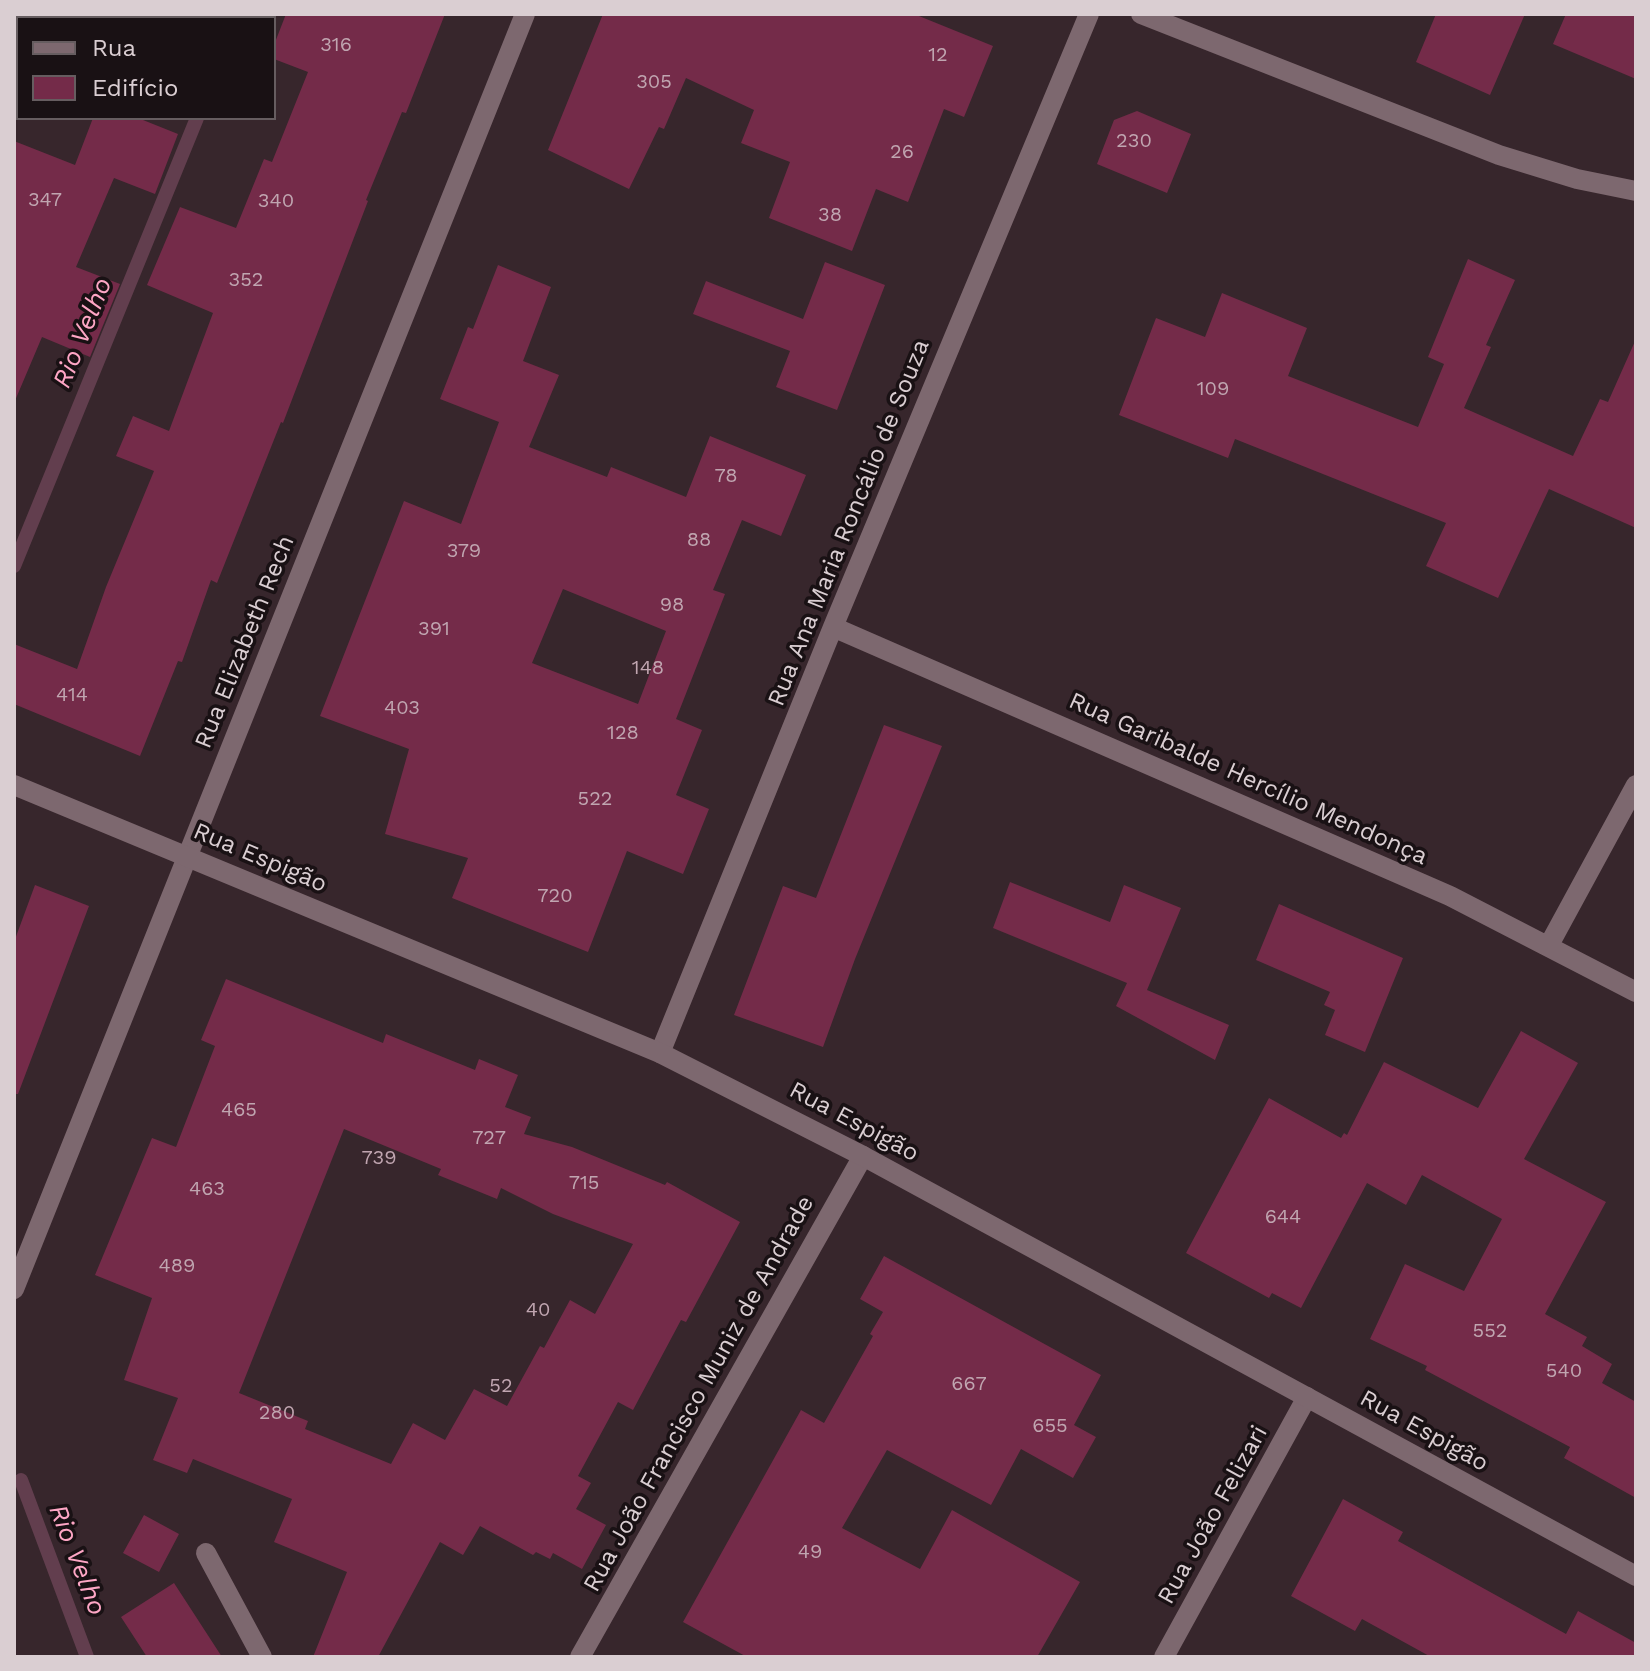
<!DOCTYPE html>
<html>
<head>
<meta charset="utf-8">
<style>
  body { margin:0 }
  #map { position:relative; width:1650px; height:1671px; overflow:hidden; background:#37262c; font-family:"Work Sans",sans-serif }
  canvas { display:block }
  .frame { position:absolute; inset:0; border:16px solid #daced2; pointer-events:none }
  .legend { position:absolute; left:16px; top:16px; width:260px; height:104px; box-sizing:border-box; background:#191114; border:2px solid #665d60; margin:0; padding:10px 14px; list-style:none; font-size:24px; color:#daced2 }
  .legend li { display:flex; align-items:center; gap:16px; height:40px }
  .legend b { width:40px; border:2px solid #665d60 }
</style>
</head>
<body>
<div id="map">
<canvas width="1650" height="1671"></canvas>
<div class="frame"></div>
<ul class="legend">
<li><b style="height:10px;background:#7d686f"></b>Rua</li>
<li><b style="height:22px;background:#742b49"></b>Edifício</li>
</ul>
</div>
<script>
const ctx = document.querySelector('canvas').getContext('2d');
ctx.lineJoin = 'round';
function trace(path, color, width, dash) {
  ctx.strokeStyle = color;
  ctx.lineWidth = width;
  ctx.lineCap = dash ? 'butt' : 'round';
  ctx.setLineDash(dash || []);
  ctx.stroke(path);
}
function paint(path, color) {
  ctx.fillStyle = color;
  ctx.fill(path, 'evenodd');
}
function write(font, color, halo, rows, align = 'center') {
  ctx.font = font + ' "Work Sans",sans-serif';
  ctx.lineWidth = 7;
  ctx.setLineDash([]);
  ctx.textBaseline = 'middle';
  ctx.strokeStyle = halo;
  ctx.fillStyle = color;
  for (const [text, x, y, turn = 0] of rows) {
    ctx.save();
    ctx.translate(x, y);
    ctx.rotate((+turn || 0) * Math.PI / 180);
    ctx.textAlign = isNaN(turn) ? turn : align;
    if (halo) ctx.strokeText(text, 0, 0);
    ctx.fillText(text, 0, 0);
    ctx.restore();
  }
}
trace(new Path2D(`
  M238,18L240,14
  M14,566L197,118
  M21,1480L87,1657`), '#623e4e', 14);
paint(new Path2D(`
  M286,14H445L406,113L402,112L366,200L368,201L283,423L281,422L217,583L211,580L182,662L178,661L140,756L14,704V644L77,669L106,587L154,471L116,456L133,416L169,431L213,313L147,285L180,207L236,228L264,159L272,162L308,72L274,59V45Z
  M603,14H914L993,46L964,117L944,109L908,202L876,189L852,251L769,218L790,162L741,143L754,110L686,78L664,129L659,127L629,189L548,150Z
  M1436,14H1525L1490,95L1416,62Z
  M1566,14H1636V79L1553,44Z
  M1137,111L1191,134L1167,193L1097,164L1114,120Z
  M93,118H138L178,134L155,194L114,178L76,267L120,284L90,357L42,337L14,403V141L75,165Z
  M1468,259L1515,280L1486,345L1491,347L1464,408L1573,456L1600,399L1608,402L1636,339V528L1549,489L1498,598L1426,566L1446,523L1235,439L1228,458L1119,415L1156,318L1205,337L1222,293L1307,328L1288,376L1418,427L1444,364L1428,357Z
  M825,262L885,285L837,410L776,387L790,351L693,314L706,281L803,319Z
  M498,265L551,287L523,361L559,375L529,447L607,477L611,467L686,497L710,436L806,475L781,536L742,520L713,590L725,594L676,719L702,730L676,795L709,809L683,874L627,851L588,952L452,898L468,858L385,834L409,749L320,716L404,501L461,524L499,422L440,399L468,327L473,329ZM563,589L666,631L638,704L532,663Z
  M884,725L942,746L855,959L823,1047L734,1015L783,886L816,898Z
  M1010,882L1110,922L1124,885L1181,908L1147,990L1229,1025L1215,1060L1116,1006L1127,983L993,928Z
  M35,885L89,906L18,1094H14V942Z
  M1279,904L1403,958L1365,1052L1325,1035L1335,1010L1324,1005L1330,992L1256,960Z
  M226,979L383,1043L386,1034L475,1070L479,1059L518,1075L505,1107L531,1117L524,1134L572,1147L665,1185L667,1182L740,1222L686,1322L681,1320L633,1410L618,1402L578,1476L591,1483L576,1509L606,1525L582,1569L553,1553L550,1559L536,1552L533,1555L480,1526L463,1555L440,1542L378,1657H313L347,1572L274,1542L292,1499L193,1459L187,1473L153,1460L178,1398L124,1380L152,1298L95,1275L152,1138L176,1147L215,1046L201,1040ZM344,1129L441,1169L438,1175L497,1199L501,1188L553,1214L633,1244L595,1314L570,1300L544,1348L540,1346L507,1406L474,1389L445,1440L413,1423L391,1464L305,1429L308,1421L239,1393Z
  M1521,1031L1578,1063L1524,1159L1606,1202L1545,1314L1587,1337L1582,1346L1612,1364L1602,1383L1636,1402V1498L1564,1458L1570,1447L1425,1370L1427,1366L1370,1339L1405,1264L1464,1291L1502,1219L1422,1175L1406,1205L1367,1183L1301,1308L1272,1293L1269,1298L1186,1253L1269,1098L1341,1138L1344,1133L1347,1135L1384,1062L1478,1108Z
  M884,1256L1101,1375L1074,1425L1096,1437L1073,1478L1021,1449L991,1505L887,1450L842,1528L920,1569L952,1510L1080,1582L1037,1657H747L683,1622L801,1410L824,1423L873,1336L870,1334L883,1312L860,1299Z
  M1343,1499L1403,1532L1398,1541L1566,1634L1578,1611L1636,1643V1657H1431L1362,1619L1355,1631L1291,1596Z
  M144,1515L179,1534L159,1572L123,1553Z
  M174,1583L187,1603L222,1657H147L121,1617Z`), '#742b49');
trace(new Path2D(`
  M1141,14L1499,155L1577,179L1636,191
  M833,627L1450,896L1636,992
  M1549,945L1636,785
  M660,1053L833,627L1089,14
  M14,1289L525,14
  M206,1553L262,1657
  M580,1657L863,1156
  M1164,1657L1307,1397`), '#7d686f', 20);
trace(new Path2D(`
  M14,785L660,1053L863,1156L1636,1576`), '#7d686f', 20);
write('20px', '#c0a5b0', null, [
  ["316",336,45],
  ["12",938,55],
  ["305",654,82],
  ["230",1134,141],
  ["26",902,152],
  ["347",45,200],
  ["340",276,201],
  ["38",830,215],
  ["352",246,280],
  ["109",1213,389],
  ["78",726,476],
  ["88",699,540],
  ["379",464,551],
  ["98",672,605],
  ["391",434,629],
  ["148",648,668],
  ["414",72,695],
  ["403",402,708],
  ["128",623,733],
  ["522",595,799],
  ["720",555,896],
  ["465",239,1110],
  ["727",489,1138],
  ["739",379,1158],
  ["715",584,1183],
  ["463",207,1189],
  ["644",1283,1217],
  ["489",177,1266],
  ["40",538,1310],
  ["552",1490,1331],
  ["540",1564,1371],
  ["667",969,1384],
  ["52",501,1386],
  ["280",277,1413],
  ["655",1050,1426],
  ["49",810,1552]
]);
write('24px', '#daced2', '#191114', [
  ["Rua Ana Maria Roncálio de Souza",849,523,-68],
  ["Rua Elizabeth Rech",245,642,-68],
  ["Rua Garibalde Hercílio Mendonça",1248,779,24],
  ["Rua Espigão",260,858,23],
  ["Rua Espigão",854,1122,28],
  ["Rua João Francisco Muniz de Andrade",699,1394,-61],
  ["Rua Espigão",1424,1431,29],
  ["Rua João Felizari",1213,1515,-61]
]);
write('italic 26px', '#fea6c5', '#191114', [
  ["Rio Velho",83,333,-68],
  ["Rio Velho",77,1560,69]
]);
</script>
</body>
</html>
